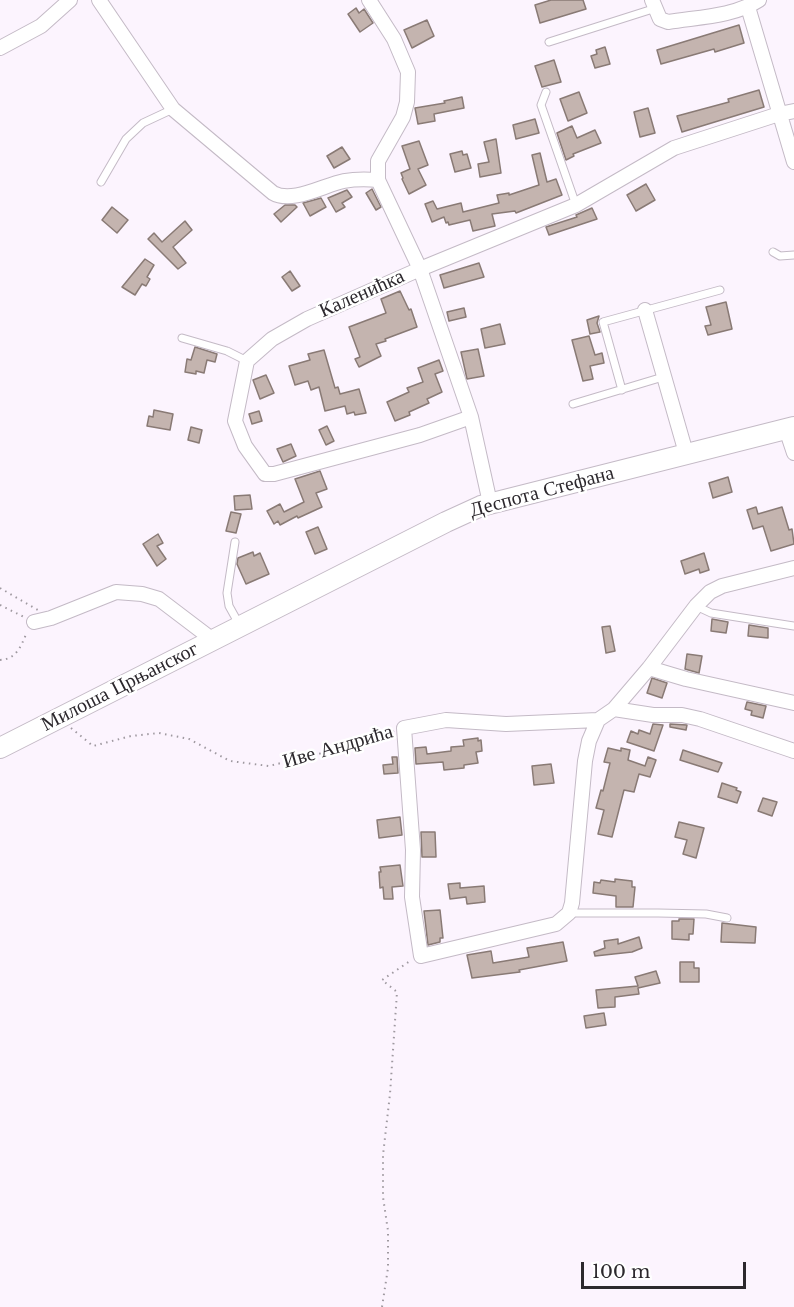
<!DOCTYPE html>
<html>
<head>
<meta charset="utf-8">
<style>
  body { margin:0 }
  #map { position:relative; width:794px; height:1307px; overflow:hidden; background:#fcf4fe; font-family:"Libre Baskerville",serif }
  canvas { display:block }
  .scale { position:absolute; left:581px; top:1262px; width:165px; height:27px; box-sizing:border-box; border:3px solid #2c282d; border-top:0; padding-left:8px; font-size:18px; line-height:21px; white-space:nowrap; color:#2c282d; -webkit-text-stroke:4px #fff; paint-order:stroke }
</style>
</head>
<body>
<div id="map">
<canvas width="794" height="1307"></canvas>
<div class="scale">100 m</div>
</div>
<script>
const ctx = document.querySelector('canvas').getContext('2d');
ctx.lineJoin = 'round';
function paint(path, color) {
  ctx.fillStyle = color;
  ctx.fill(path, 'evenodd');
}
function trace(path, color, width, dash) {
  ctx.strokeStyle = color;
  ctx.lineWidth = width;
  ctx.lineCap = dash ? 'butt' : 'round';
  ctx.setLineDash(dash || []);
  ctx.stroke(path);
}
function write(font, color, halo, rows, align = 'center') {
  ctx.font = font + ' "Libre Baskerville",serif';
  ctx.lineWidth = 5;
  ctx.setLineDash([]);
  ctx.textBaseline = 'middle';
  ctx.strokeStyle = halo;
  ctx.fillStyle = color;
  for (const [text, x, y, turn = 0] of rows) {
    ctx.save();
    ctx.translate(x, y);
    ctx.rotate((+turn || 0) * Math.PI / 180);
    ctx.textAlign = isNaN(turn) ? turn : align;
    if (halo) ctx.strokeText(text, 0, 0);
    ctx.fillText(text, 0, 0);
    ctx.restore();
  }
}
const building = new Path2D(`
  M551,0H583L586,9L540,23L535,5Z
  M356,8L359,13L364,9L373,23L360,32L348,14Z
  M427,20L434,36L412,48L404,30Z
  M739,25L744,43L715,52L714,49L661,64L657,50Z
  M605,47L610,64L595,68L591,56L597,54L596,50Z
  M554,60L561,82L542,87L535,66Z
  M759,90L764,107L682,132L677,116L729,102L728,99Z
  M579,92L587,113L568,121L560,99Z
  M462,97L464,108L434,114L435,121L418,124L415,108L445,103L444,101Z
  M648,108L655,133L640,137L634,112Z
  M535,119L539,133L516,139L513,125Z
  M572,126L577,138L595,130L601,143L573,154L574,156L566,160L557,133Z
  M496,139L501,173L480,177L478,164L489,162L484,142Z
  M419,141L428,165L418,169L426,185L409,194L402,179L403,178L401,173L410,169L402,146Z
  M342,147L350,159L334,168L327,156Z
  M462,151L463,155L467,154L471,168L455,172L450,154Z
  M540,153L547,182L556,179L562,195L516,213L515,211L492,214L495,226L473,231L470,220L449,225L448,222L446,223L444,217L432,222L425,204L433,201L437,209L461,203L463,212L499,203L497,195L509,193V195L539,185L532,155Z
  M646,184L655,200L636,211L627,195Z
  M372,189L381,207L376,210L366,193Z
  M347,190L352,197L342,203L345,207L336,212L328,198Z
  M321,198L326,207L310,216L303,203Z
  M285,205H295L297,207L281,222L274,214Z
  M112,207L128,220L117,233L102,220Z
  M592,208L597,219L549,235L546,227L577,217L576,215Z
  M185,221L192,230L173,247L186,263L178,269L148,239L154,233L162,242Z
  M145,259L154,265L147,277L150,279L146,286L142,284L135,295L122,287Z
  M479,263L484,277L444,288L440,275Z
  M290,271L300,286L292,291L282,277Z
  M400,291L409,310L411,309L417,327L385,339L386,341L376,344L381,356L359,367L355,359L360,357L349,327L386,313L381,299Z
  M726,302L732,329L708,335L705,326L711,325L706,307Z
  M464,308L466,317L449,321L447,312Z
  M599,316L597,323L600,332L590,334L587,320Z
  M500,324L505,344L485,348L481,329Z
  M589,336L595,355L602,353L604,363L590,366L593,379L583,381L572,340Z
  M195,347L217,354L215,362L207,360L204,373L196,371V374L185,372L187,359L191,360Z
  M478,349L484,376L467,379L461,352Z
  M324,350L335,388L338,387L340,394L359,389L366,413L355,415L354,412L347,414L345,406L325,411L319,387L311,390L308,381L295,385L289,366L310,360L308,354Z
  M439,360L443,371L435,374L442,392L427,399L429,403L409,412L410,415L395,421L387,402L409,392L407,388L423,382L418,368Z
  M266,375L274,393L260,399L253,380Z
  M154,410L173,414L170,430L147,426L149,416L153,417Z
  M259,411L262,421L252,424L249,414Z
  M327,426L334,441L326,445L319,430Z
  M191,427L202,430L199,443L188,440Z
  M291,444L296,456L283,462L277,449Z
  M320,471L327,489L316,493L322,507L298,518L297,516L280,525L278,521L274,524L267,511L280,504L284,512L304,502L295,479Z
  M728,477L732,492L713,498L709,483Z
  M250,495L252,509L235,510L234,496Z
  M756,507L758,514L782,507L789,530L792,529L794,544L771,551L763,526L753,529L747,510Z
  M231,512L241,514L236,533L226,531Z
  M318,527L327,549L315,554L306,532Z
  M158,534L163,543L157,546L166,559L157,566L143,544Z
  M253,552L254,556L260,553L269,574L246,584L237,564L238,558Z
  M704,553L709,570L700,573L699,569L685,574L681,561Z
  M712,619L728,622L726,633L711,631Z
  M749,625L768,628V638L748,636Z
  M610,626L615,651L606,653L602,627Z
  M687,654L702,656L699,673L685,669Z
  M652,678L667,683L662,698L647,693Z
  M747,702L766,706L763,718L751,715L752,711L745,709Z
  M653,724L663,725L654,751L627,742L631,731L638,734L639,730L650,734Z
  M670,724L687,725L686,730L670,727Z
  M478,738V741L481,740L482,751L476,752L478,763L464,765V768L444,770L443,762L416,764L415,748L426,747L427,754L451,751V747L464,746L463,740Z
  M608,748L621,751V748L630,750L628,760L645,766L648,757L656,760L650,777L639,774L634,792L624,790L612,837L598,834L604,810L596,808L601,790L603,791L610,763L604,762Z
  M683,750L722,763L718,772L680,760Z
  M392,757H397L398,773L384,774L383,765L393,764Z
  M551,764L554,783L534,785L532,766Z
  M722,783L737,788L736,790L741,792L737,803L718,797Z
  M763,798L777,802L772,816L758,811Z
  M400,817L402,835L379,838L377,820Z
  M679,822L704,828L696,858L683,854L687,840L675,837Z
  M421,832H435L436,857H422Z
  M400,865L403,886L392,887L393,899H384L383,887L380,888L379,872H381L380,867Z
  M615,879L632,881V887H635L633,907H616V896L593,893L594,882L600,883L601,880L615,882Z
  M460,883V888L484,886L485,902L467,904L466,897L450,899L448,884Z
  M440,910L443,938H440V942L428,945L424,911Z
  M679,919H694L693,934H689V940L672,939V921H679Z
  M722,923L756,927L755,943L721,942Z
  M639,937L642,948L632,952L595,956L594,952L605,948L604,941L618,939V944Z
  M563,942L567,961L519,970L520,972L472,978L467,955L491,951L493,963L529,957L527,948Z
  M680,962H694V968H699V982H680Z
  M656,971L660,983L638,988L639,994L615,997V1007L598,1008L596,990L638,986L635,977Z
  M604,1013L606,1025L586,1028L584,1016Z`);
paint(building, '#c4b4af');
trace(building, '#897a75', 1.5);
const service = new Path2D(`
  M549,42L656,8
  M546,92L541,105L576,205
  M101,182L126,139L143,123L173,109
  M773,252L780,256L794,255
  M182,338L227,351L247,361
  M622,390L603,322L720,290
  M573,404L663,377
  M235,542L227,593L229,606L239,624
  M696,606L711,613L794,626
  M569,913H658L706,914L727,918`);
const minor = new Path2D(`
  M99,0L173,109L273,193C292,204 324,185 344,181C355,179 366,179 378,180
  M369,0L394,39L408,72L407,102L403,117L378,161V180L420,269L471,417L490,503
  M652,0L660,19L668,22C698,17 733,17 759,0
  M748,7L794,162
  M0,48L41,26L70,0
  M645,310L686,453
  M471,417L420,435L274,474H265L245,446L235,421L247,361L272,339L307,319L420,269L576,205L674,148L779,114L794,111
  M786,429L794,453
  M34,622L51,618L116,592L142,594L159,599L213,640
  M649,668L686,679L794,703
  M614,709L653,715H682L700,719L794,751
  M598,720L506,724L446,720L404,728L413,850L412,897L421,956L556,924L569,913L572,903L585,761L589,741L598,720L614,709L649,668L696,606L710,592L722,586L794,568`);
const secondary = new Path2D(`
  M0,748L446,522L481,506L794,427`);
trace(service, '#c4bac6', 9);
trace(minor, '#c4bac6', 16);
trace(secondary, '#c4bac6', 22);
trace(new Path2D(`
  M0,588L38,610
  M0,605L24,617
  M0,660C17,659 21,646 27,632
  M71,728L93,746L131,736L159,733L189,739L230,761L269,766L359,744L394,731
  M382,1307L388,1268V1231L383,1197V1155L390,1094L397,992L382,980L410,961`), '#9f99a0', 2, [1.5, 4.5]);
trace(service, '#fff', 7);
trace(minor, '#fff', 14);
trace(secondary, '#fff', 20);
write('20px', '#2c282d', '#fff', [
  ["Каленићка",362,294,-24],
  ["Деспота Стефана",542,492,-15],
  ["Милоша Црњанског",120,687,-27],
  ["Иве Андрића",338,747,-16]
]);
</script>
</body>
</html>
